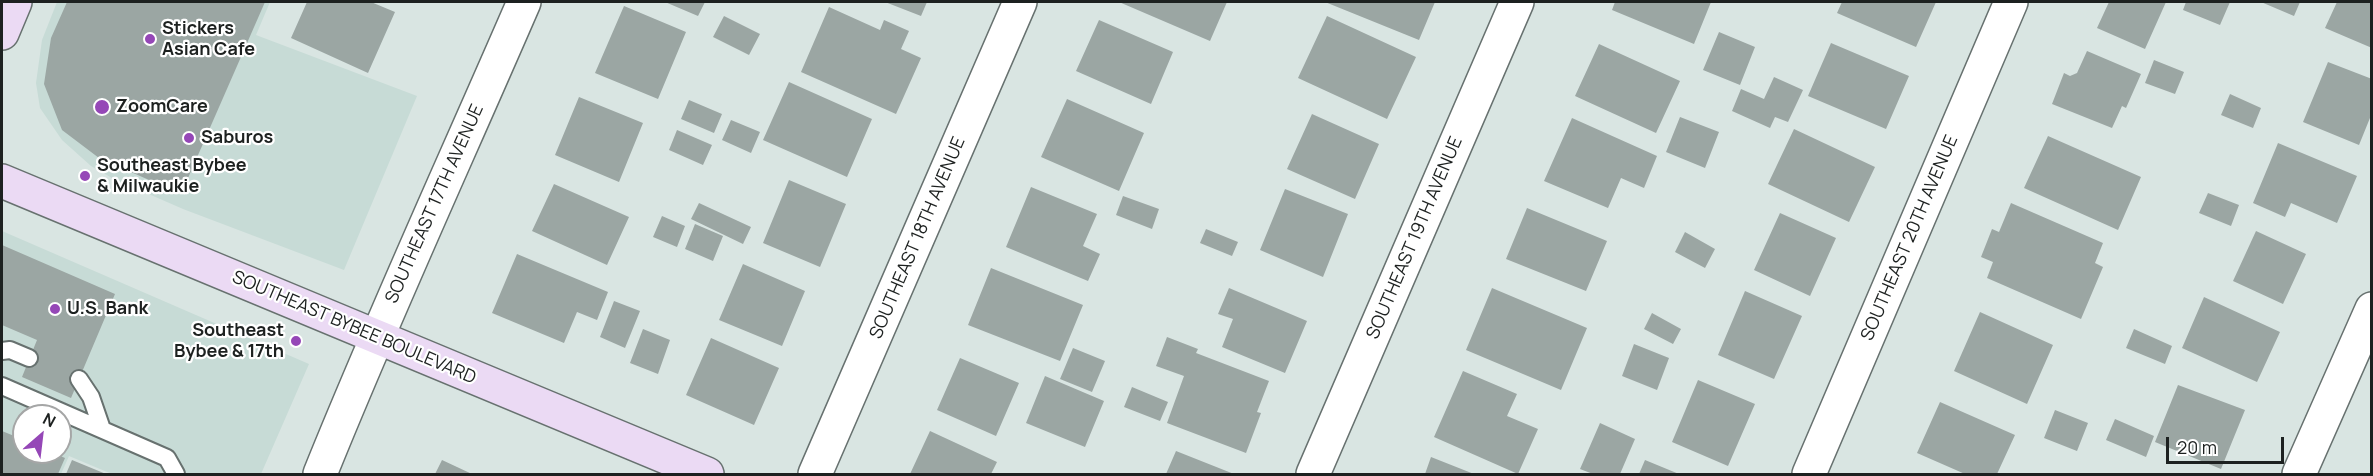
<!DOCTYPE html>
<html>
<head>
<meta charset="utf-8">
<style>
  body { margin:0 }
  #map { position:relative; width:2373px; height:476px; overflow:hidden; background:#d9e5e2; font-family:Manrope,sans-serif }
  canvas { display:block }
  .frame { position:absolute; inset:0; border:3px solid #1d2120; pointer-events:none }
  .north { position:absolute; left:12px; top:404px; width:60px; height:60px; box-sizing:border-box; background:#fff; border:2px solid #a5a6a6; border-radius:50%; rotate:28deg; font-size:16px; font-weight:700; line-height:24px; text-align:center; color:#1d2120 }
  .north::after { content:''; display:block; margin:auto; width:21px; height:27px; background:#9547b7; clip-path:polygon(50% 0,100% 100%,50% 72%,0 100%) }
  .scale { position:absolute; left:2166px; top:437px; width:118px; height:27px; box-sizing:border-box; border:3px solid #1d2120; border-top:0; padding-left:8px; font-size:18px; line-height:21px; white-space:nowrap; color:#1d2120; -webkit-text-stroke:4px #fff; paint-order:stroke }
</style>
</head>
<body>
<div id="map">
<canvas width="2373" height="476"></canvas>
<div class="frame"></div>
<div class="north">N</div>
<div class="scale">20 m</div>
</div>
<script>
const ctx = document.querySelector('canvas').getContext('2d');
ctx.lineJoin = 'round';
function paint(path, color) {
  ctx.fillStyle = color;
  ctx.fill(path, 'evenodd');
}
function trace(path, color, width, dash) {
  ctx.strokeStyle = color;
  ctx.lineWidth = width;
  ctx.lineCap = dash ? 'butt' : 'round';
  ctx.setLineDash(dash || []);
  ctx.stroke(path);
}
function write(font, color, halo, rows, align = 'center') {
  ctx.font = font + ' Manrope,sans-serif';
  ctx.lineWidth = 4.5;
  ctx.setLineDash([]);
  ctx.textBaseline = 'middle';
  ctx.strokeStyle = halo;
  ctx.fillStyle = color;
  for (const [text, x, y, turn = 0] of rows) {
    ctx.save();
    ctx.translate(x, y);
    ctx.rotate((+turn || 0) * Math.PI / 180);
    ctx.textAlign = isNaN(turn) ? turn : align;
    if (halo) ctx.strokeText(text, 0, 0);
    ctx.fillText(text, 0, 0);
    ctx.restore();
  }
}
paint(new Path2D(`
  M57,2H270L256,35L417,96L344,270L183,209L112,178L91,166L62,140L40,108L36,83L42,40Z
  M2,231L309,364L261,474H112L69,456L61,474H2ZM24,416H60V452H24Z`), '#c7dbd6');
paint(new Path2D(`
  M67,2H265L181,194L99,158L62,130L44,84L51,38Z
  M307,2H371L395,12L368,73L291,38Z
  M665,2H705L698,16Z
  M885,2H927L921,16Z
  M1119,2H1227L1210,41Z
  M1325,2H1435L1419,40Z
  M1615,2H1711L1694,44L1612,10Z
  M1842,2H1936L1916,47L1837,13Z
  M2109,2H2166L2145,49L2097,28Z
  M2186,2H2230L2220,25L2183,10Z
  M2261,2H2300L2294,16Z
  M2337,2H2372V48L2325,28Z
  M624,6L686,32L658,99L595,73Z
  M829,7L880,30L884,20L909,31L901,49L921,58L896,114L801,72Z
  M724,16L760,34L749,55L713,37Z
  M1327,16L1416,57L1387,119L1298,78Z
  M1099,20L1173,52L1151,104L1076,71Z
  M1719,32L1755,47L1740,85L1703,70Z
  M1831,43L1909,76L1886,129L1808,96Z
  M1599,44L1680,81L1656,133L1575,96Z
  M2087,51L2141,74L2126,108L2122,106L2112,128L2052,104L2064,73L2070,76L2077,73Z
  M2154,60L2184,72L2175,94L2145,83Z
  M2328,62L2372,79V113L2359,145L2303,122Z
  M1774,77L1803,90L1788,122L1775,117L1770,128L1732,111L1741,89L1764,99Z
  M789,82L872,119L847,177L763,140Z
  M2230,94L2261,108L2253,128L2221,115Z
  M579,97L643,123L619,182L555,155Z
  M1067,99L1144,133L1119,191L1041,157Z
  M689,100L722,114L714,133L681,119Z
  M1312,114L1379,144L1355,199L1287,169Z
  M1680,117L1719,132L1705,168L1666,152Z
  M1572,118L1657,156L1644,188L1621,178L1608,208L1544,181Z
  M731,120L760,132L751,153L722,140Z
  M1794,129L1875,167L1849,222L1768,184Z
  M677,130L712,145L703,165L669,150Z
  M2048,136L2141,177L2118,230L2024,188Z
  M2278,143L2357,176L2337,223L2291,203L2285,217L2253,203Z
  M789,180L846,204L820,267L763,243Z
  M554,184L629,217L607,265L532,231Z
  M1031,187L1097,214L1083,246L1100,254L1088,281L1006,247Z
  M1285,189L1348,214L1323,277L1260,250Z
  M2208,193L2239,205L2231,226L2199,213Z
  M1123,196L1159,209L1152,229L1116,215Z
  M699,203L751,227L743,244L691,219Z
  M2011,203L2103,243L2095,263L2103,267L2081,319L1987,278L1993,262L1981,257L1992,229L1999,232Z
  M1527,208L1607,241L1586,291L1506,259Z
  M1780,213L1836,238L1810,296L1754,270Z
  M662,216L685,226L677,247L653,237Z
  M695,224L723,236L713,261L685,249Z
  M1206,229L1238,242L1232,256L1200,243Z
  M2256,231L2306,254L2283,304L2233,281Z
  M1685,232L1715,249L1705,268L1675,252Z
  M2,245L115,294L71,398L22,377L37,340L2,325Z
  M517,254L608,292L597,320L577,312L564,343L492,313Z
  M743,264L805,291L782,346L719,320Z
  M991,268L1083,305L1060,361L968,325Z
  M1229,288L1307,321L1285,373L1222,347L1233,319L1218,314Z
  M1492,288L1587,328L1561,390L1466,350Z
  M1745,291L1802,316L1774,379L1718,355Z
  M2204,297L2280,332L2257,382L2182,348Z
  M614,301L640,311L625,348L600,337Z
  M1980,312L2053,345L2027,404L1954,371Z
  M1652,313L1681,329L1673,344L1644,329Z
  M643,329L670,340L658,374L630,363Z
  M2134,329L2172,346L2165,364L2126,348Z
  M1167,337L1198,349L1196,353L1269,381L1257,412L1261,413L1246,453L1167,423L1184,376L1156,366Z
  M711,338L779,368L754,425L686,395Z
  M1634,344L1669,358L1657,390L1622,376Z
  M1073,348L1105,361L1092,392L1060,379Z
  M960,358L1019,383L996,436L937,410Z
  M1463,371L1517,394L1507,416L1538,429L1518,474L1434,437Z
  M1045,376L1104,401L1085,447L1026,423Z
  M1698,380L1755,404L1728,466L1672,442Z
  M2178,385L2245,410L2221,469L2155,442Z
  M1132,387L1168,402L1160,421L1124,407Z
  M1940,402L2015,435L1997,474H1965L1917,453Z
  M2055,410L2088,423L2077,451L2044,438Z
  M2115,419L2154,436L2146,457L2106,440Z
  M1600,423L1635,439L1620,474H1593L1580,469Z
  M2,431L24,440V452H51L65,458L58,474H2Z
  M930,431L997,462L991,474H910Z
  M1176,451L1234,474H1166Z
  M1431,457L1474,474H1425Z
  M72,460L106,474H66Z
  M442,460L472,474H435Z
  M1645,460L1679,474H1639Z`), '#9ba6a3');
const service = new Path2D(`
  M2,351L10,350L29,358
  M79,379L91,397L102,429
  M2,386L167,458L176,474`);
const minor = new Path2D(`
  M815,474L1020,2
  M1313,474L1517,2
  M1809,474L2011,2
  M2299,474L2372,309`);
const tertiary = new Path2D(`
  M320,474C384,315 456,159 524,2`);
const secondary = new Path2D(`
  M2,33L15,2
  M2,181C237,277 471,377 707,474`);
trace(service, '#67716f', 20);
trace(minor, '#67716f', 36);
trace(tertiary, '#67716f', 36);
trace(secondary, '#67716f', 36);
trace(service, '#fff', 16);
trace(minor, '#fff', 33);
trace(tertiary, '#fff', 33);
trace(secondary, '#ebdaf4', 33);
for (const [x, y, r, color] of [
  [150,39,6,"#9547b7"],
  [102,107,8,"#9547b7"],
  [189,138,6,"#9547b7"],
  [85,176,6,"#9547b7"],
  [55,309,6,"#9547b7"],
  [296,341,6,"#9547b7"]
]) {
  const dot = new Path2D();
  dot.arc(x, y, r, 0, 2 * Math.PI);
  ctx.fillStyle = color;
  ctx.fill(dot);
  trace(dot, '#fff', 2);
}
write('bold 18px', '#1d2120', '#fff', [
  ["Stickers",162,29],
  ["Asian Cafe",162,50],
  ["ZoomCare",116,107],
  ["Saburos",201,138],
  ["Southeast Bybee",97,166],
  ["& Milwaukie",97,187],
  ["U.S. Bank",67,309],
  ["Southeast",284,331,"right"],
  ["Bybee & 17th",284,352,"right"]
], 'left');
write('18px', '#1d2120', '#fff', [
  ["SOUTHEAST 17TH AVENUE",435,204,-66],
  ["SOUTHEAST 18TH AVENUE",918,238,-67],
  ["SOUTHEAST 19TH AVENUE",1415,238,-67],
  ["SOUTHEAST 20TH AVENUE",1910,238,-67],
  ["SOUTHEAST BYBEE BOULEVARD",354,328,23]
]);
</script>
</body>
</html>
